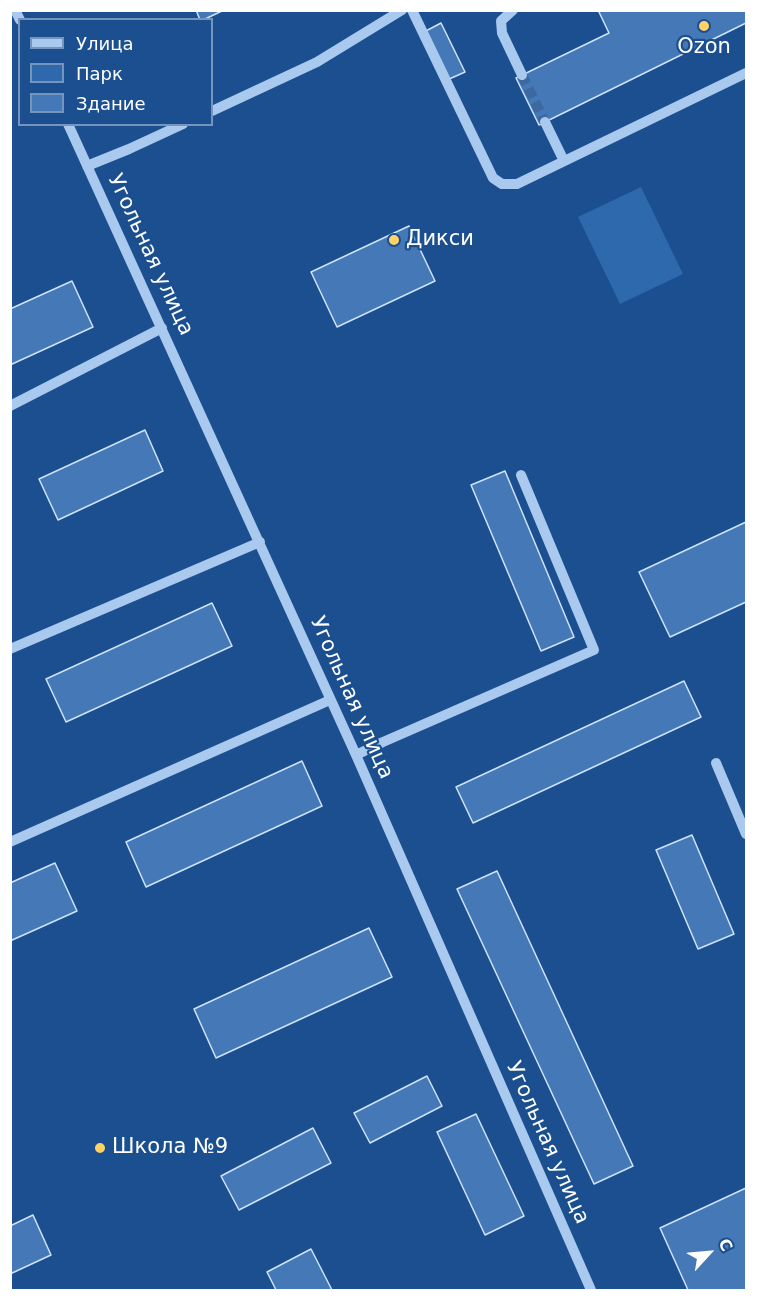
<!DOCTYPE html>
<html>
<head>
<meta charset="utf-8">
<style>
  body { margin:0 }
  #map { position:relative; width:757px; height:1301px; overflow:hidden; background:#1b4f8f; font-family:"DejaVu Sans",sans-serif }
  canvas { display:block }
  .frame { position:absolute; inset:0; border:12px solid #fff; pointer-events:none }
  .legend { position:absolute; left:18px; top:18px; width:195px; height:108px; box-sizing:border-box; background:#1b4f8f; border:2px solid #7695bc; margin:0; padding:8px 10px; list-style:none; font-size:18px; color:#fff }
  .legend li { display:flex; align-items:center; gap:12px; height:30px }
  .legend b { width:30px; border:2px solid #7695bc }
  .north { position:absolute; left:679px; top:1223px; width:60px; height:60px; -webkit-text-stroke:4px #1b4f8f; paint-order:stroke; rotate:64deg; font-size:16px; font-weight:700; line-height:24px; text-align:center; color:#fff }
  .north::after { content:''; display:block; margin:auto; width:21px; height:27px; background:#fff; clip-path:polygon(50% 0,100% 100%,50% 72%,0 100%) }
</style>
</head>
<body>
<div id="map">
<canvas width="757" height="1301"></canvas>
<div class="frame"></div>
<ul class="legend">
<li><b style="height:8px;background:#a9c9ee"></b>Улица</li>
<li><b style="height:16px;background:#2e69ad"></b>Парк</li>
<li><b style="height:16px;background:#4478b7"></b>Здание</li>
</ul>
<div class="north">С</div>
</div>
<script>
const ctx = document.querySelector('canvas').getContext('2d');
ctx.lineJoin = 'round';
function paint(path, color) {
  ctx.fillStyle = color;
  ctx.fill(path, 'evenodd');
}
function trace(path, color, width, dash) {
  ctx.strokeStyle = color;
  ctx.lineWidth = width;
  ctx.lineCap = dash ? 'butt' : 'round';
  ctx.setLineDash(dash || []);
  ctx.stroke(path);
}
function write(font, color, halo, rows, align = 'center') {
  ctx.font = font + ' "DejaVu Sans",sans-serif';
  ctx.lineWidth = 4.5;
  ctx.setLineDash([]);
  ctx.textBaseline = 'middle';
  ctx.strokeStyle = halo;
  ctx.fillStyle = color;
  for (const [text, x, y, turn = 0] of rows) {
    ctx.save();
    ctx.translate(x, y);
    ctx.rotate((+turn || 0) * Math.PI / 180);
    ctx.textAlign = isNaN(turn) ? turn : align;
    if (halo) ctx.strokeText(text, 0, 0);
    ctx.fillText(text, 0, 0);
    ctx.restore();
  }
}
paint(new Path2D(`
  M641,187L683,274L620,304L578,217Z`), '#2e69ad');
const building = new Path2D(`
  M196,10H224L203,20H200Z
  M598,10H746V23L539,125L516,78L609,33Z
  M441,23L465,72L447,80L424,32Z
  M409,226L435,281L337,327L311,272Z
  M72,281L93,327L10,365V309Z
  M145,430L163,471L58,520L39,479Z
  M505,471L574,637L541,651L471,485Z
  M746,522V602L670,637L639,572Z
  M212,603L232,646L66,722L46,679Z
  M684,681L701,717L473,823L456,787Z
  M302,761L322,806L146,887L126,842Z
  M692,835L734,934L698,949L656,850Z
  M55,863L77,911L10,941V883Z
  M497,871L633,1166L594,1184L457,889Z
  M369,928L392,977L216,1058L194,1009Z
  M427,1076L442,1106L370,1143L354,1113Z
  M476,1114L524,1216L485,1235L437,1132Z
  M313,1128L331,1163L239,1210L221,1176Z
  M746,1188V1290H688L660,1228Z
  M33,1215L51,1255L10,1274V1226Z
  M311,1249L332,1290H276L267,1272Z`);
paint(building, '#4478b7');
trace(building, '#cfe3fa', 1.5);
trace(new Path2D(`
  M522,75L545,122`), '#3d69a0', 10, [10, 5]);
trace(new Path2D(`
  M15,10L20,20
  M412,10L493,178L502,184H517L746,73
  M513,10L501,21L502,33L522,75
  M212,111L317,62L402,10
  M545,122L564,161
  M68,124L356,755L591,1290
  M87,166L129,149L183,124
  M10,406L162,328
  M10,649L260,542
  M356,755L383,742L594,650L521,475
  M716,763L746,834
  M10,842L330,700`), '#a9c9ee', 10);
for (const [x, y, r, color] of [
  [704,26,6,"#ffd166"],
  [394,240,6,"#ffd166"],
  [100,1148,6,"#ffd166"]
]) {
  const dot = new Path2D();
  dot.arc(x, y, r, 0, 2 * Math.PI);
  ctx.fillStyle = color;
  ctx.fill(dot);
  trace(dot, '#1b4f8f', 2);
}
write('21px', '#fff', '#1b4f8f', [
  ["Ozon",704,48,"center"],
  ["Дикси",406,240],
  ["Школа №9",112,1148]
], 'left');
write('21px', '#fff', '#1b4f8f', [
  ["Угольная улица",150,255,65],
  ["Угольная улица",351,698,66],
  ["Угольная улица",547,1143,66]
]);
</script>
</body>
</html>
